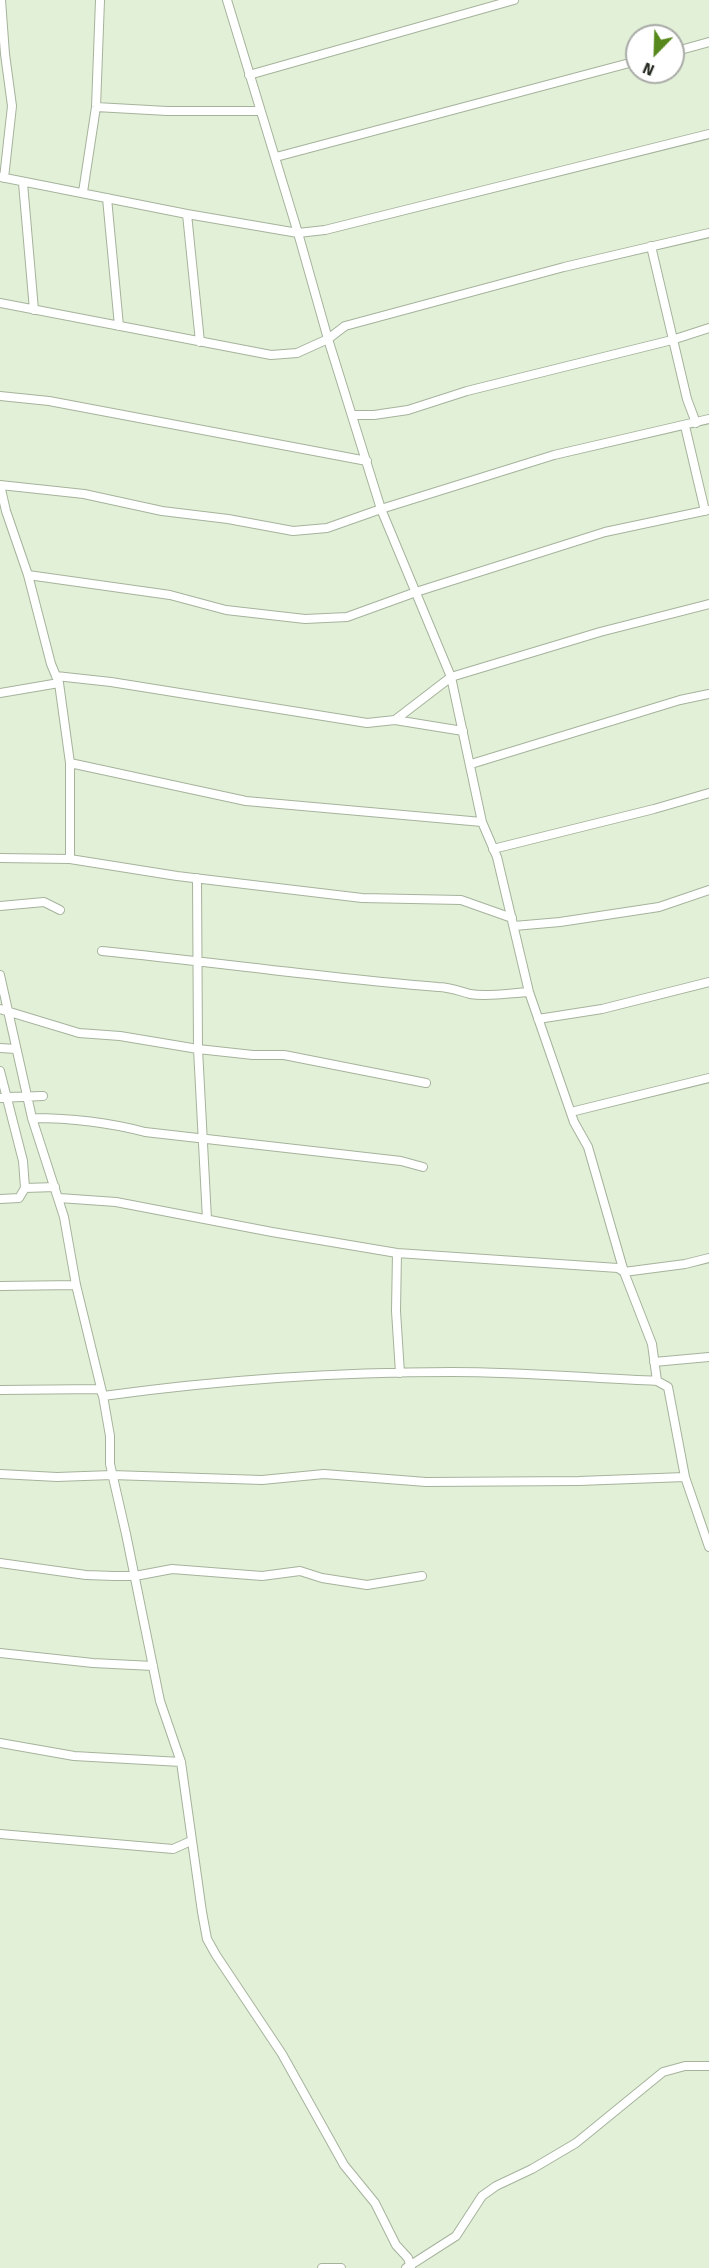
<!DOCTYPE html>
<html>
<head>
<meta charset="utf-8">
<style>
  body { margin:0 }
  #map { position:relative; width:709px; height:2268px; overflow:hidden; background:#e2f0d8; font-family:"Fira Sans",sans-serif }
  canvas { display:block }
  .north { position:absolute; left:625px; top:24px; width:60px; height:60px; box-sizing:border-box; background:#fff; border:2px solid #a9aba7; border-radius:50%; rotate:203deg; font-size:16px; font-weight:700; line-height:24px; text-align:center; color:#282d24 }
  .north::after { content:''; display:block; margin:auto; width:21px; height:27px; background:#57881c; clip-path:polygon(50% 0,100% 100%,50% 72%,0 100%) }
</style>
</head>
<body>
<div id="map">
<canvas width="709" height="2268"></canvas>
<div class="north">N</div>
</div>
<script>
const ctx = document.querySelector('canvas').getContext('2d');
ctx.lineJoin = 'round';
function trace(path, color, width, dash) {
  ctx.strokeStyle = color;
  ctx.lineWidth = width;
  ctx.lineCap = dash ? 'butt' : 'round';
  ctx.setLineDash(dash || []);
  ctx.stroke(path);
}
const minor = new Path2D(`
  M1,0L5,54L12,106L4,178
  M227,0L298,233L328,339L381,509L451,677L482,822L497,857L529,992L574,1122L588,1147L624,1272L652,1344L657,1381
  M673,52L709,42
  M249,75L514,0
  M96,107L167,111H260
  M276,157L637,61
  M0,177L187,214L298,233L325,230L709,134
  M23,183L34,310
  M83,192L96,107L100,0
  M107,198L119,326
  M187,214L200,342
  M651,246L687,399L696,423
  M0,303L271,355L297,353L328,339L345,326L564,267L709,233
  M0,396L49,401L367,461
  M352,415H374L408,410L467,391L672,340L709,328
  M685,426L705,511
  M0,485L84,494L162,511L228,519L293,531L327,528L381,509L554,455L709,419
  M0,485L6,511L28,575L51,664L59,683L70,763V859
  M28,575L170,595L226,610L305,619L347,617L416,592L605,532L709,510
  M56,676L111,682L367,723L395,720L463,731
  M0,693L59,683
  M395,720L451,677L600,632L709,604
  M70,763L246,801L482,822
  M471,764L680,700L709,694
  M493,849L654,809L709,793
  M0,858L70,859L177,876L362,898L461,900L512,918
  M197,878L198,1049L207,1219
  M0,906L44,902L60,910
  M514,926L560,922L659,907L709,890
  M102,951C214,962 326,978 438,987C449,987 459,991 470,994C488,997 510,993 529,992
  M0,975L32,1118L64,1217L76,1285L103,1396L110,1436V1464L126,1534L160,1701L181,1762L202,1912L207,1939L216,1955L282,2054L344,2165L375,2203L396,2245L408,2258L411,2268
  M0,1009L79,1033L120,1036L198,1049L253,1055H284L426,1083
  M538,1019L602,1009L709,982
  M0,1048L16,1049
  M0,1071L23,1161L25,1188L19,1198L0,1199
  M0,1098L43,1096L7,1097
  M571,1112L709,1078
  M32,1118C70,1118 107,1122 145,1132L401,1161L423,1167
  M25,1188L55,1187
  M59,1198L116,1202L272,1232L397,1253L618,1268L624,1272L685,1264L709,1258
  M397,1253L396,1311L400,1373
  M0,1286L76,1285
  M654,1362L709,1357
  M0,1390L100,1389L103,1396C219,1380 335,1372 452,1372C520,1372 589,1378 657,1381L668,1387L685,1477L579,1481L426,1482L324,1474L262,1480L112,1475L57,1477L0,1474
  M685,1477L709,1547
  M0,1563L86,1575L114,1576H135L172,1569L262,1576L300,1571L322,1578L367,1585L422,1576
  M0,1653L93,1663L153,1666
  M0,1743L74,1756L181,1762
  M0,1834L173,1849L191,1841
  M322,2268H341
  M406,2268L456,2236L482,2196L496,2186L532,2169L576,2143L663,2072L685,2066H709`);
trace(minor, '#a6b39c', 10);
trace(minor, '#fff', 8);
</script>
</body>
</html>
